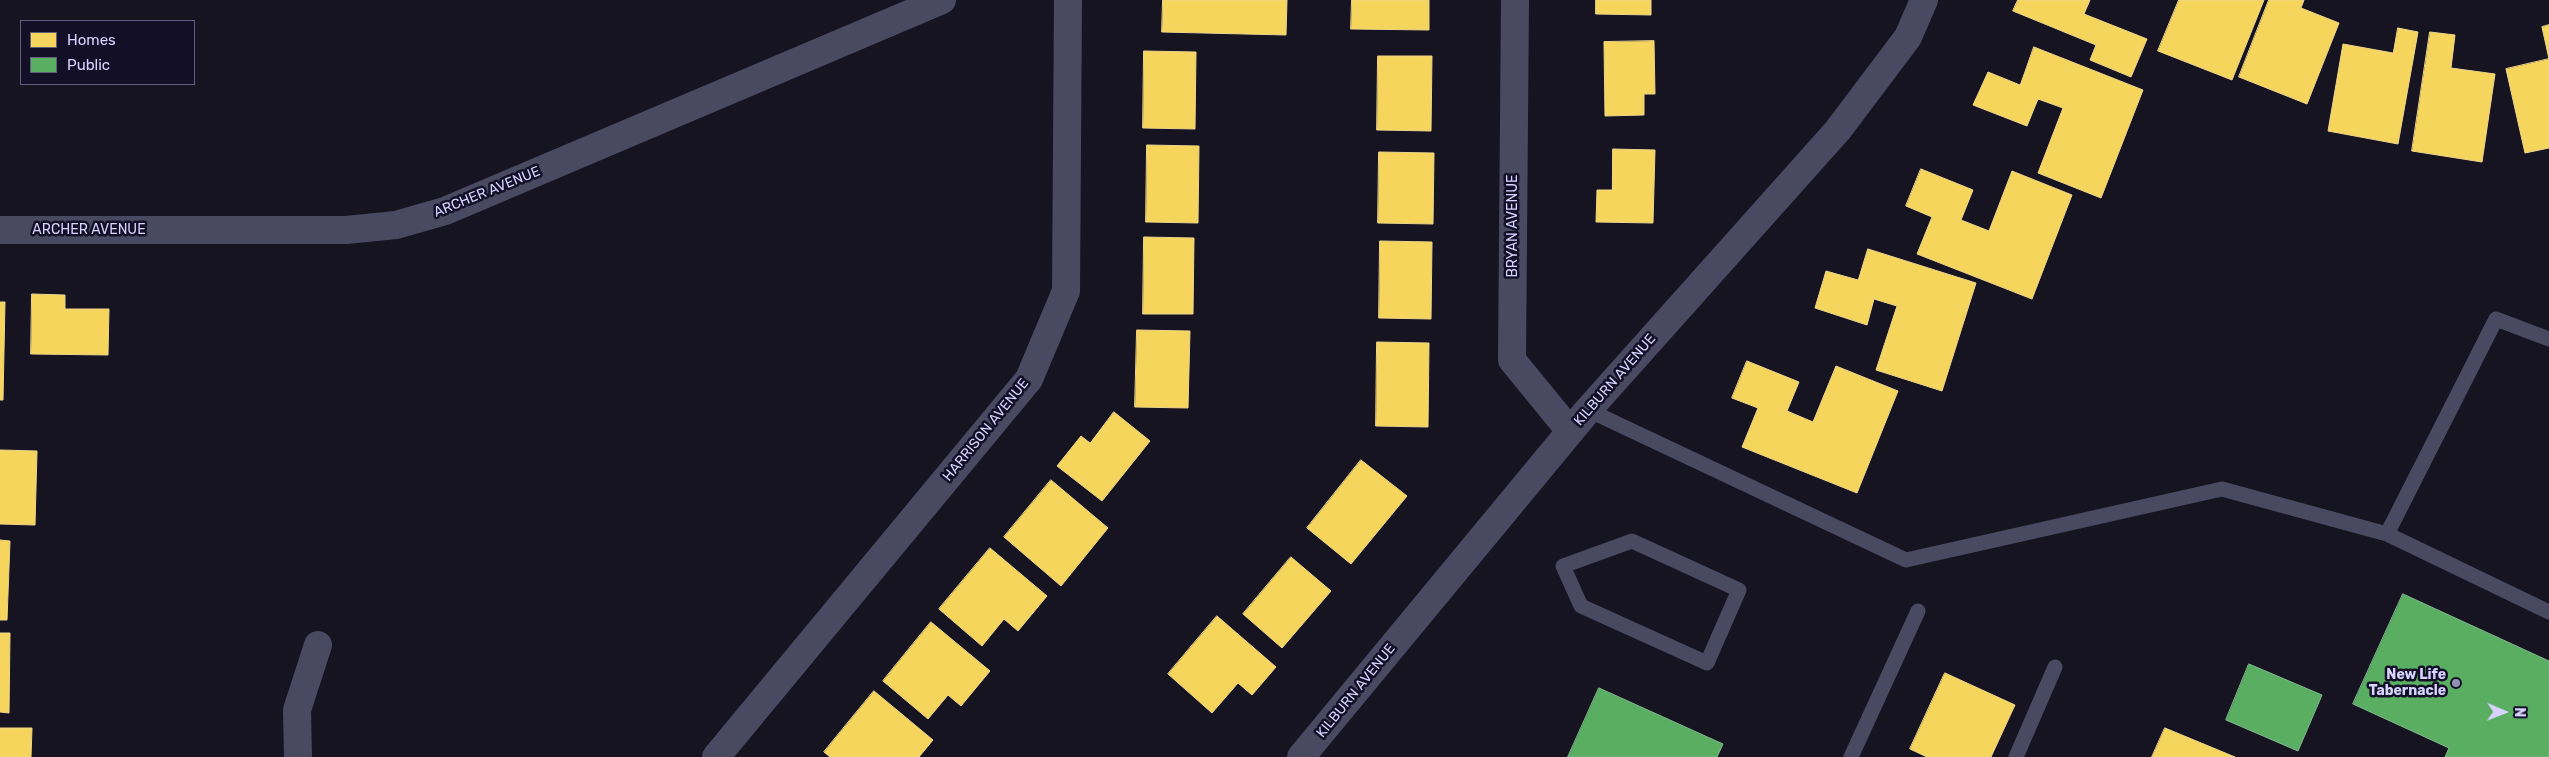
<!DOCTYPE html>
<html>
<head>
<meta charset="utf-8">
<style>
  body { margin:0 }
  #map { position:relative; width:2549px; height:757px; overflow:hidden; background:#161421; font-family:Rubik,sans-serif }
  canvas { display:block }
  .legend { position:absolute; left:20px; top:20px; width:175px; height:65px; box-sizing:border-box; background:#130f26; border:1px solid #625e7d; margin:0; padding:6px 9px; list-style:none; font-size:15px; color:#d9d4ff }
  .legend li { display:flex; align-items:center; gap:10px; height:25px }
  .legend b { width:25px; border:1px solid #625e7d }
  .north { position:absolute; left:2479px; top:687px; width:50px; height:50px; -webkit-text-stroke:4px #130f26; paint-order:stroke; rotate:91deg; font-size:14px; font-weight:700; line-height:20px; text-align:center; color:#d9d4ff }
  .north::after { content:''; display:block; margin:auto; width:18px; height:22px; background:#d9d4ff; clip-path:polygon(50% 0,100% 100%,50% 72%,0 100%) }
</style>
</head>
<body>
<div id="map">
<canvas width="2549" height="757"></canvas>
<ul class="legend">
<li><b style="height:14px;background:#f6d55c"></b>Homes</li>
<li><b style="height:14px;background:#5aae61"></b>Public</li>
</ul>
<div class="north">N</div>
</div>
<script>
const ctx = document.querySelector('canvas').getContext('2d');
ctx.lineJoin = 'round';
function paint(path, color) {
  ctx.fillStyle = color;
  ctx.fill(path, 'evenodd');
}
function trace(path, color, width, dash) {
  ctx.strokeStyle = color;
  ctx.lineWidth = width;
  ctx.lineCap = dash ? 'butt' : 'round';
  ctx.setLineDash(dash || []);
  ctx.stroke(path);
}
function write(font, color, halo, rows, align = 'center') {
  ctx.font = font + ' Rubik,sans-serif';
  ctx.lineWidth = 5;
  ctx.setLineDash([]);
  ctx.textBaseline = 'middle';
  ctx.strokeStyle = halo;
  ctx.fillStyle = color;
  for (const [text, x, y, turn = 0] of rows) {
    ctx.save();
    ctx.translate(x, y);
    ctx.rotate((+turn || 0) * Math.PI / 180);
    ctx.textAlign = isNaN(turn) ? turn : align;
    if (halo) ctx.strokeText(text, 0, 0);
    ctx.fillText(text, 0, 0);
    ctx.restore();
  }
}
const homes = new Path2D(`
  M1163,0H1287L1286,35L1162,32Z
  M1352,0H1429V30L1351,29Z
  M1596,0H1651V15L1596,14Z
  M2018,0H2090L2084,14L2147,39L2131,77L2090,60L2096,45L2013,11Z
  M2179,0H2264L2232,80L2158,51Z
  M2269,0H2304L2301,8L2339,23L2307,104L2239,77Z
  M2549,25V59L2542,27Z
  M2398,28L2418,32L2398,144L2328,131L2343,44L2393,53Z
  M2430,32L2455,35L2451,68L2495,74L2482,162L2412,151Z
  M1654,41L1655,94H1644V115L1605,116L1604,42Z
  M2034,47L2143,90L2101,198L2038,173L2063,108L2038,99L2027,126L1973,105L1988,72L2020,85Z
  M1144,51L1196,52L1195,129L1143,128Z
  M1378,56H1432L1431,131L1377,130Z
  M2549,59V148L2525,153L2506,69Z
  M1147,145L1199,146L1198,223L1146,222Z
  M1613,149L1655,150L1653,223L1596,222L1597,190H1612Z
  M1379,152L1434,153L1433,224L1378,223Z
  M1921,169L1973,190L1961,220L1989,231L2012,171L2072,195L2032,299L1917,254L1932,217L1906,206Z
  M1144,237L1194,238L1193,314H1143Z
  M1380,241L1432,242L1431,319L1379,318Z
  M1868,249L1976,283L1942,391L1876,370L1897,306L1874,299L1867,325L1815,308L1826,271L1858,280Z
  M32,294L65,295V309H109L108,355L31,354Z
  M0,302H5L3,400H0Z
  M1137,330L1190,331L1188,408L1135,407Z
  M1377,342L1429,343L1428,427L1376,426Z
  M1747,361L1799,382L1787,411L1813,422L1836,366L1898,391L1857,493L1742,447L1758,408L1732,398Z
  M1114,412L1150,441L1102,501L1057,466L1081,436L1090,443Z
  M0,450L37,451L35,525L0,524Z
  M1361,460L1407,496L1351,564L1307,528Z
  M1051,480L1108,528L1061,586L1004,537Z
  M0,540L10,541L7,620H0Z
  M990,548L1047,596L1018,631L1004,619L982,646L939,609Z
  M1291,557L1331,591L1282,648L1243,614Z
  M1217,616L1276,667L1252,695L1238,683L1212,713L1168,674Z
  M931,622L990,671L961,706L948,695L928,719L883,681Z
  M0,633H10L9,713L0,712Z
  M1945,673L2015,705L1991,757H1927L1910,749Z
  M874,691L933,740L919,757H830L824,752Z
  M0,728H32L31,757H0Z
  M2165,728L2235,757H2152Z`);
paint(homes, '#f6d55c');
trace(homes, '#edd58d', 1);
const public = new Path2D(`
  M2403,594L2549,661V757H2445L2449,748L2353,704Z
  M2249,664L2322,695L2298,751L2226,720Z
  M1599,688L1723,744L1717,757H1568Z`);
paint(public, '#5aae61');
trace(public, '#80b990', 1);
trace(new Path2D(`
  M1588,410L1906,560L2222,489L2387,534L2549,612
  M2387,534L2496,319L2549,339
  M1632,541L1739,590L1707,663L1581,606L1563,566Z
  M1851,757L1918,611
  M2016,757L2055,667`), '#4a4962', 15);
trace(new Path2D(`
  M1515,0L1512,360L1570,431
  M0,230H346L396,225L445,211L942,0
  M298,757L297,710L318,645
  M716,757L1029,379L1066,291L1068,0
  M1301,757L1588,410L1838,130L1908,37L1924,0`), '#4a4962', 28);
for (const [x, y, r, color] of [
  [2456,683,5,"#9591b1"]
]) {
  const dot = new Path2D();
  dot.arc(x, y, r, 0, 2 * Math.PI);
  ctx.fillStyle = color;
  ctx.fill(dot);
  trace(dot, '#130f26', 2);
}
write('14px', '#d9d4ff', '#130f26', [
  ["ARCHER AVENUE",487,192,-22],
  ["BRYAN AVENUE",1513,226,-90],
  ["ARCHER AVENUE",89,230],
  ["KILBURN AVENUE",1615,380,-49],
  ["HARRISON AVENUE",986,430,-51],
  ["KILBURN AVENUE",1356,691,-51]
]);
write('bold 14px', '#d9d4ff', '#130f26', [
  ["New Life",2446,675],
  ["Tabernacle",2446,691]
], 'right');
</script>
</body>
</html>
